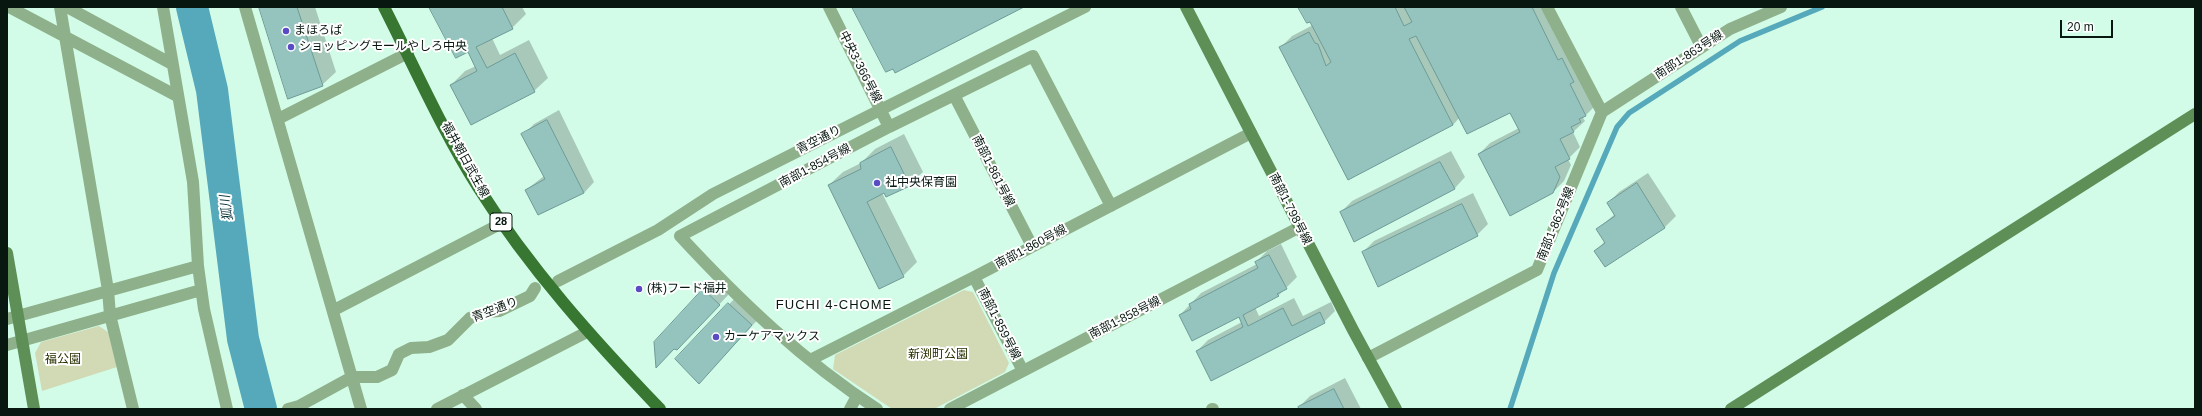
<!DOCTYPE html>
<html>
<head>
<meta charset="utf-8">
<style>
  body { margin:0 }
  #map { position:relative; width:2202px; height:416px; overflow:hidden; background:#d2fce8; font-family:Arial,sans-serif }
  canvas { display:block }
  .frame { position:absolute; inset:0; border:8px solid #081811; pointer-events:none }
  .scale { position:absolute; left:2060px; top:20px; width:53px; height:18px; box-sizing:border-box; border:2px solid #081811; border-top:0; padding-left:5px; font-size:12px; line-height:14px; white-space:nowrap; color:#081811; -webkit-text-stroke:3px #fff; paint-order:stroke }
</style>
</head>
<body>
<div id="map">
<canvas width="2202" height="416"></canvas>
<div class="frame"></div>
<div class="scale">20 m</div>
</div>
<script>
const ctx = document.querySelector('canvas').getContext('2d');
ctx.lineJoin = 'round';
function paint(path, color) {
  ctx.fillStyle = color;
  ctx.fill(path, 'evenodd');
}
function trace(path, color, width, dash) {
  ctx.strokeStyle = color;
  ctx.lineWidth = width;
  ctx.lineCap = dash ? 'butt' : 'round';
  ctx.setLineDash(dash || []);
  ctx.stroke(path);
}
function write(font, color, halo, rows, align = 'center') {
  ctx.font = font + ' Arial,"Noto Sans JP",sans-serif';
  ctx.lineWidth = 4;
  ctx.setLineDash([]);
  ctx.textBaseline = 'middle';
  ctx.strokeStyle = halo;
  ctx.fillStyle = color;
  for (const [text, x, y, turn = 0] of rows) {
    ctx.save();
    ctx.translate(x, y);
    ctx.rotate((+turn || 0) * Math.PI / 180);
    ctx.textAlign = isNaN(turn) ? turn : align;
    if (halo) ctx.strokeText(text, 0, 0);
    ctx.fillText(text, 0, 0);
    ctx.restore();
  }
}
paint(new Path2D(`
  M964,290L973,292L1009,363L1005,372L934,409H892L833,369L835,355Z
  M99,326L108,332L117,367L42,391L35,353L41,342Z`), '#d1dab4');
paint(new Path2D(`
  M260,7H315L336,72L322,85Z
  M431,7H522L526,14L512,28L492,38L500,55L529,40L548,78L534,91L451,85L465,71L476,66L468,51Z
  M1299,7H1548L1597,104L1583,118L1585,121L1573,132L1580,147L1568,159L1571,165L1564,181L1553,192L1479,154L1490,143L1519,128L1510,111L1460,117L1453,125L1281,47L1292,36L1313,25Z
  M559,110L594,182L584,193L526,190L544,176L523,135L534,124Z
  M904,134L923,172L909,185L882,193L917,262L903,276L829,185L843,172L861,163L875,149Z
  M1451,151L1465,177L1455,188L1355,240L1341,212L1352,201Z
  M1648,173L1676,216L1665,227L1605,266L1595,252L1605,241L1597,229L1615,214L1608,203L1619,192Z
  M1473,193L1488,224L1477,235L1363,252L1374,241Z
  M1281,244L1297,277L1278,296L1255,307L1259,316L1294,298L1303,316L1331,302L1335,311L1324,322L1197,351L1208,340L1242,322L1239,316L1180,315L1201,293L1257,264L1256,262L1267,251Z
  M715,279L730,293L688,338L655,342Z
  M740,293L763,314L699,383L676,359Z
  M1345,378L1361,409H1300L1299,407L1310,396Z`), '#0003');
trace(new Path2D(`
  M1510,409L1554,273L1617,127L1629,113L1740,41L1822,7`), '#55a9ba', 5.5);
trace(new Path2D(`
  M192,7L212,90L243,339L261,409`), '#55a9ba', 32);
const building = new Path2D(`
  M259,7H297L323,86L288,99Z
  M429,7H502L513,29L476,47L487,68L515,53L535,92L471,125L450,85L477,71L468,52L456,58Z
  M852,7H1024L895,73L893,69L886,72Z
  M1298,7H1395L1404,26L1412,22L1404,7H1532L1558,60L1562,58L1574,82L1570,84L1586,116L1579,119L1581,122L1571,127L1574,132L1560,139L1570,159L1555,167L1560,177L1553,193L1510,216L1478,154L1520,132L1510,113L1467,134L1416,36L1409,39L1453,125L1348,180L1279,47L1309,32L1315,43L1318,44L1326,66L1331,62L1310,22L1307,23Z
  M547,120L584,193L538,215L525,190L545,179L521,134Z
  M891,147L910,186L886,197L884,193L867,202L904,277L879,289L828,185L861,169L860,163Z
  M1440,162L1455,189L1354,242L1340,212Z
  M1637,183L1665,228L1605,267L1594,251L1605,243L1596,229L1615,216L1607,203Z
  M1462,204L1478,236L1378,287L1362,252Z
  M1269,255L1287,289L1277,294L1279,296L1243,315L1248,326L1283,308L1292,326L1320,312L1325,323L1211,381L1196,351L1243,327L1239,317L1192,341L1179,315L1191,309L1189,304L1258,268L1255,262Z
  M703,289L720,305L677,350L674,349L656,368L654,342Z
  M728,303L752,325L699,384L675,359Z
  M1334,389L1344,409H1299L1298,407Z`);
paint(building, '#95c4bf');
trace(building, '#6d9a96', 1);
trace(new Path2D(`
  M9,7L177,96
  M60,7L108,290L110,315L133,409
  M67,7L172,64
  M163,7L193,182L198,266L204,309L227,409
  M245,7L361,409
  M829,7L889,127
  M1681,7L1701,46
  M954,95L1032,246
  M1602,112L1730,29L1781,7
  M278,119L408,53
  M974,277L1023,371
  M558,281L658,230L713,194L1085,7
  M334,310L502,223
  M7,319L198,266
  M7,345L201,290
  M1368,358L1537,270L1602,112L1547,7
  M810,360L974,277L1251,133
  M463,395L476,409
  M288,409L299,406L352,377H377L392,370L399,354L411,348L429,347L448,340L470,318L487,312L499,311L530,296L535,288
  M437,409L587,332
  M850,409L857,396
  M877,409C803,361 740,301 680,236L889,127L1033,56L1111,206
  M950,409L1300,227
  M1212,409H1213`), '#8eb08a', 12);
trace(new Path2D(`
  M1186,7L1353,330L1396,409
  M7,253L34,409
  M1731,409L2195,114`), '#5d8f57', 12);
trace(new Path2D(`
  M384,7C414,66 443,132 478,187C530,269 593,339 660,409`), '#377731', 12);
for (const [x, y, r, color] of [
  [286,31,4,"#594bc3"],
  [291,47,4,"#594bc3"],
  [877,183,4,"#594bc3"],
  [639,289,4,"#594bc3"],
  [716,337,4,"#594bc3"]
]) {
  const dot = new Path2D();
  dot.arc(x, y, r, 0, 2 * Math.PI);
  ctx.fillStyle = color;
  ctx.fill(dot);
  trace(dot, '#fff', 1.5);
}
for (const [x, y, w] of [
  [501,222,22]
]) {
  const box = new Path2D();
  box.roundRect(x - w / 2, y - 9, w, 18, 3);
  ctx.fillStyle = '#fff';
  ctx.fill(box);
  trace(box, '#081811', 1);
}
write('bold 11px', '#081811', null, [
  ["28",501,222]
]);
write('12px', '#081811', '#fff', [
  ["まほろば",294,31],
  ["ショッピングモールやしろ中央",299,47],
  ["社中央保育園",885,183],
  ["(株)フード福井",647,289],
  ["カーケアマックス",724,337]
], 'left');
write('12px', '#081811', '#fff', [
  ["南部1-863号線",1689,55,-33],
  ["中央3-366号線",860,67,63],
  ["青空通り",819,140,-27],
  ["福井朝日武生線",465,160,61],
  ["南部1-854号線",815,166,-28],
  ["南部1-861号線",993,171,63],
  ["南部1-798号線",1290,209,63],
  ["南部1-862号線",1556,224,-68],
  ["南部1-860号線",1031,247,-28],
  ["青空通り",495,310,-21],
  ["南部1-858号線",1125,318,-27],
  ["南部1-859号線",999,324,63]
]);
write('12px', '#2a3101', '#fff', [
  ["新渕町公園",938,355],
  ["福公園",63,360]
]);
write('italic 13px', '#103940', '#fff', [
  ["狐川",227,208,-97]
]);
ctx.letterSpacing = '1px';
write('13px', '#081811', '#fff', [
  ["FUCHI 4-CHOME",834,305]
]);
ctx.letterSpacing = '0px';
</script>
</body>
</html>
